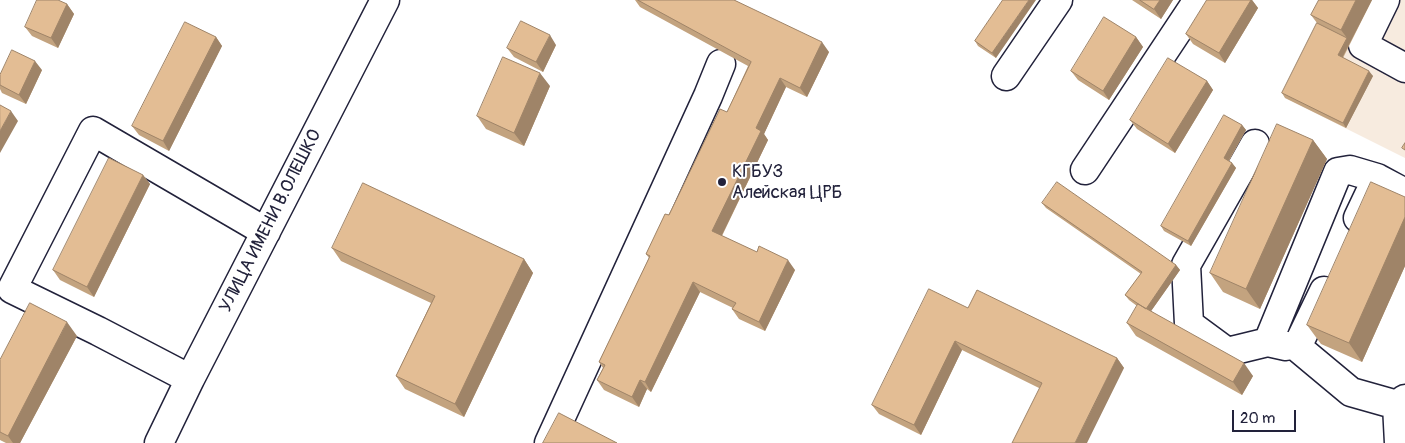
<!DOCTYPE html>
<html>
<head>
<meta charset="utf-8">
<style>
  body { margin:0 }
  #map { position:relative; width:1405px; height:443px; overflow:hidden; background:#fff; font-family:Pangolin,sans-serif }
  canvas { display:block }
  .scale { position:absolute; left:1232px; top:410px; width:64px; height:22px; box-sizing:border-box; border:2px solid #22223b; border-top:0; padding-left:6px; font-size:15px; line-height:18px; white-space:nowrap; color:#22223b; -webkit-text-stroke:4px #fff; paint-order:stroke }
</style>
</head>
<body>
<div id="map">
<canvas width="1405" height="443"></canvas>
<div class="scale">20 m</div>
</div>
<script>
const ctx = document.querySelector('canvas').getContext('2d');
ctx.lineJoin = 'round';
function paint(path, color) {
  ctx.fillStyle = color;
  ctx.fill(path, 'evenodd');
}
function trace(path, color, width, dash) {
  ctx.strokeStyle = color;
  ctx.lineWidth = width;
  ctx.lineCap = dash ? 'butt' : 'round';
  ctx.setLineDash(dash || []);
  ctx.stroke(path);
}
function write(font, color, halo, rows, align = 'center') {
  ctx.font = font + ' Pangolin,sans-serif';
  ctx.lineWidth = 4;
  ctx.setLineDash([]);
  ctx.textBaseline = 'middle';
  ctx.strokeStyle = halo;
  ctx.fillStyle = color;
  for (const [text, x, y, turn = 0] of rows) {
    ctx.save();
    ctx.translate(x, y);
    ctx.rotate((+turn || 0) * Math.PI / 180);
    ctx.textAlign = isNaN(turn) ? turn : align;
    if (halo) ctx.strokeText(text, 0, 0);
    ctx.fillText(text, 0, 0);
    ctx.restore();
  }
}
paint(new Path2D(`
  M1335,0H1405V158L1285,98Z`), '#f7ebdf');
const minor = new Path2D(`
  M1385,0L1363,45L1405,68
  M1006,76L1058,0
  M1255,144L1186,265L1189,324L1227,352L1268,342
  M1085,170L1198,0
  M1358,218L1377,178L1405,193
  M1324,291L1297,347L1351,392L1397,405
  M1286,346L1268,342L1338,172L1350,170L1377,178
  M190,379L98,331L12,289L93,131L266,232
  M159,443L190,379L385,0
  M549,443L708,96L721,64
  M1399,443L1397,405L1405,399`);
trace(minor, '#22223b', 31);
trace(minor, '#fff', 28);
paint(new Path2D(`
  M635,0H734L829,52L807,97L786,87L764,134L768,140L722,236L795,270L765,331L739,319L732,309L733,308L700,292L651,392L647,389L639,407L604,390L597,380L603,368L599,362L649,258L646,254L727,112L748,66L640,7Z
  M1003,0L996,58L978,46L975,41Z
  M1132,0H1173L1161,19Z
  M1207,0H1252L1258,8L1225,63L1193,44L1186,34Z
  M1319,0H1372L1343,58L1373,76L1346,128L1285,98L1282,93L1317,23L1311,15Z
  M67,4L74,14L58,48L32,36L25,27Z
  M216,37L222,46L169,151L139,135L132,126Z
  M1136,37L1143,47L1109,100L1078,80L1071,71Z
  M556,45L543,72L514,57L507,48Z
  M42,70L26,104L2,93L0,89V75Z
  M1207,81L1213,90L1175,153L1137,129L1130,120Z
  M550,86L524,146L486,129L477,116Z
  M1242,125L1246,130L1229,161L1232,163L1236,168L1191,246L1164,231L1161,226Z
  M1313,140L1327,159L1260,309L1223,292L1210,273Z
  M143,175L150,184L94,297L60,280L53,270Z
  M1405,197V266L1362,362L1321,344L1307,325Z
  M1042,203L1176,265L1180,270L1151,311L1253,376L1242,395L1136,336L1127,323L1137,306L1129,300L1125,295L1141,274L1046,208Z
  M332,248L524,259L533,273L464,417L405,389L396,376L431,303L341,261Z
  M968,308L1117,358L1124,368L1039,388L962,350L921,435L879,414L872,405Z
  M77,336L20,443H6L0,440V360Z`), '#c3a37f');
paint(new Path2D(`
  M1029,0H1036L996,58L992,53Z
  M1160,0H1173L1161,19L1154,9Z
  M1251,0H1252L1258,8L1225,63L1219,53Z
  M1356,0H1372L1341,60L1338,55L1347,38L1341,30Z
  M67,4L74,14L58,48L51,38Z
  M550,35L556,45L543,72L536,62Z
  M216,37L222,46L169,151L163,141Z
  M1136,37L1143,47L1109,100L1103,91Z
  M822,42L829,52L807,97L800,88Z
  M35,61L42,70L26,104L19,95Z
  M1369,71L1373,76L1346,128L1343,123Z
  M540,73L550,86L524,146L514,133Z
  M780,78L786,87L764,134L768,140L719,241L712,231L756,128Z
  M1207,81L1213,90L1175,153L1168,144Z
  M11,111L18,121L0,153V131Z
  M1242,125L1246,130L1227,163L1224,158Z
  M1313,140L1327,159L1260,309L1246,289Z
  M1232,163L1236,168L1191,246L1188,241Z
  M143,175L150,184L94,297L87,287Z
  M1405,217V266L1362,362L1349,343Z
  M524,259L533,273L464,417L455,404Z
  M788,260L795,270L765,331L759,322Z
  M1176,265L1180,270L1149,314L1146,309Z
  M693,282L700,292L651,392L645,382Z
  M67,322L77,336L20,443H13L8,436Z
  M955,341L962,350L921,435L914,425Z
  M1117,358L1124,368L1087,443H1075Z
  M1244,363L1253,376L1242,395L1233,382Z
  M640,380L647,389L639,407L632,397Z`), '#9f8468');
const building = new Path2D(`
  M37,0H58L67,4L51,38L25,27Z
  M638,0H734L822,42L800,88L780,78L756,128L761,131L712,231L757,252L759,246L788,260L759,322L732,309L736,303L693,282L645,382L640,380L632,397L597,380L605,365L599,362L650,256L646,254L665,214L669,215L720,109L727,112L751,62Z
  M1003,0H1029L992,53L975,41Z
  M1140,0H1160L1154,9Z
  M1207,0H1251L1219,53L1186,34Z
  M1319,0H1356L1341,30L1311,15Z
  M1104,17L1136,37L1103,91L1071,71Z
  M521,21L550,35L536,62L507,48Z
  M185,22L216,37L163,141L132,126Z
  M1317,23L1347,38L1338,55L1369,71L1343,123L1282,93Z
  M12,50L35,61L19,95L0,85V75Z
  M503,57L540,73L514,133L477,116Z
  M1168,58L1207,81L1168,144L1130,120Z
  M0,105L11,111L0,131Z
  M1224,115L1242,125L1224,158L1232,163L1188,241L1161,226Z
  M1277,124L1313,140L1246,289L1210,273Z
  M1405,143V150L1402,148Z
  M109,158L143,175L87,287L53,270Z
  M1057,182L1176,265L1146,309L1125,295L1142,272L1042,203Z
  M1371,182L1405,197V217L1349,343L1307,325Z
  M363,183L524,259L455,404L396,376L435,296L332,248Z
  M929,289L968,308L977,290L1117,358L1075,443H1012L1042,383L955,341L914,425L872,405Z
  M30,303L67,322L8,436L0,432V360Z
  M1138,304L1244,363L1233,382L1127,323Z
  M559,413L617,443H543Z`);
paint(building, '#e3bd94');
trace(building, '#9f8468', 1);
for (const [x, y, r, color] of [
  [722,182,5,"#22223b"]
]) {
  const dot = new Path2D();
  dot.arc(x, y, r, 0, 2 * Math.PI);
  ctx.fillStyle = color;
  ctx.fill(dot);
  trace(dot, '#fff', 2);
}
write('18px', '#22223b', '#fff', [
  ["КГБУЗ",732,172],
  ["Алейская ЦРБ",732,193]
], 'left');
write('18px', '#22223b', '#fff', [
  ["УЛИЦА ИМЕНИ В.ОЛЕШКО",271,221,-63]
]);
</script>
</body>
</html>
